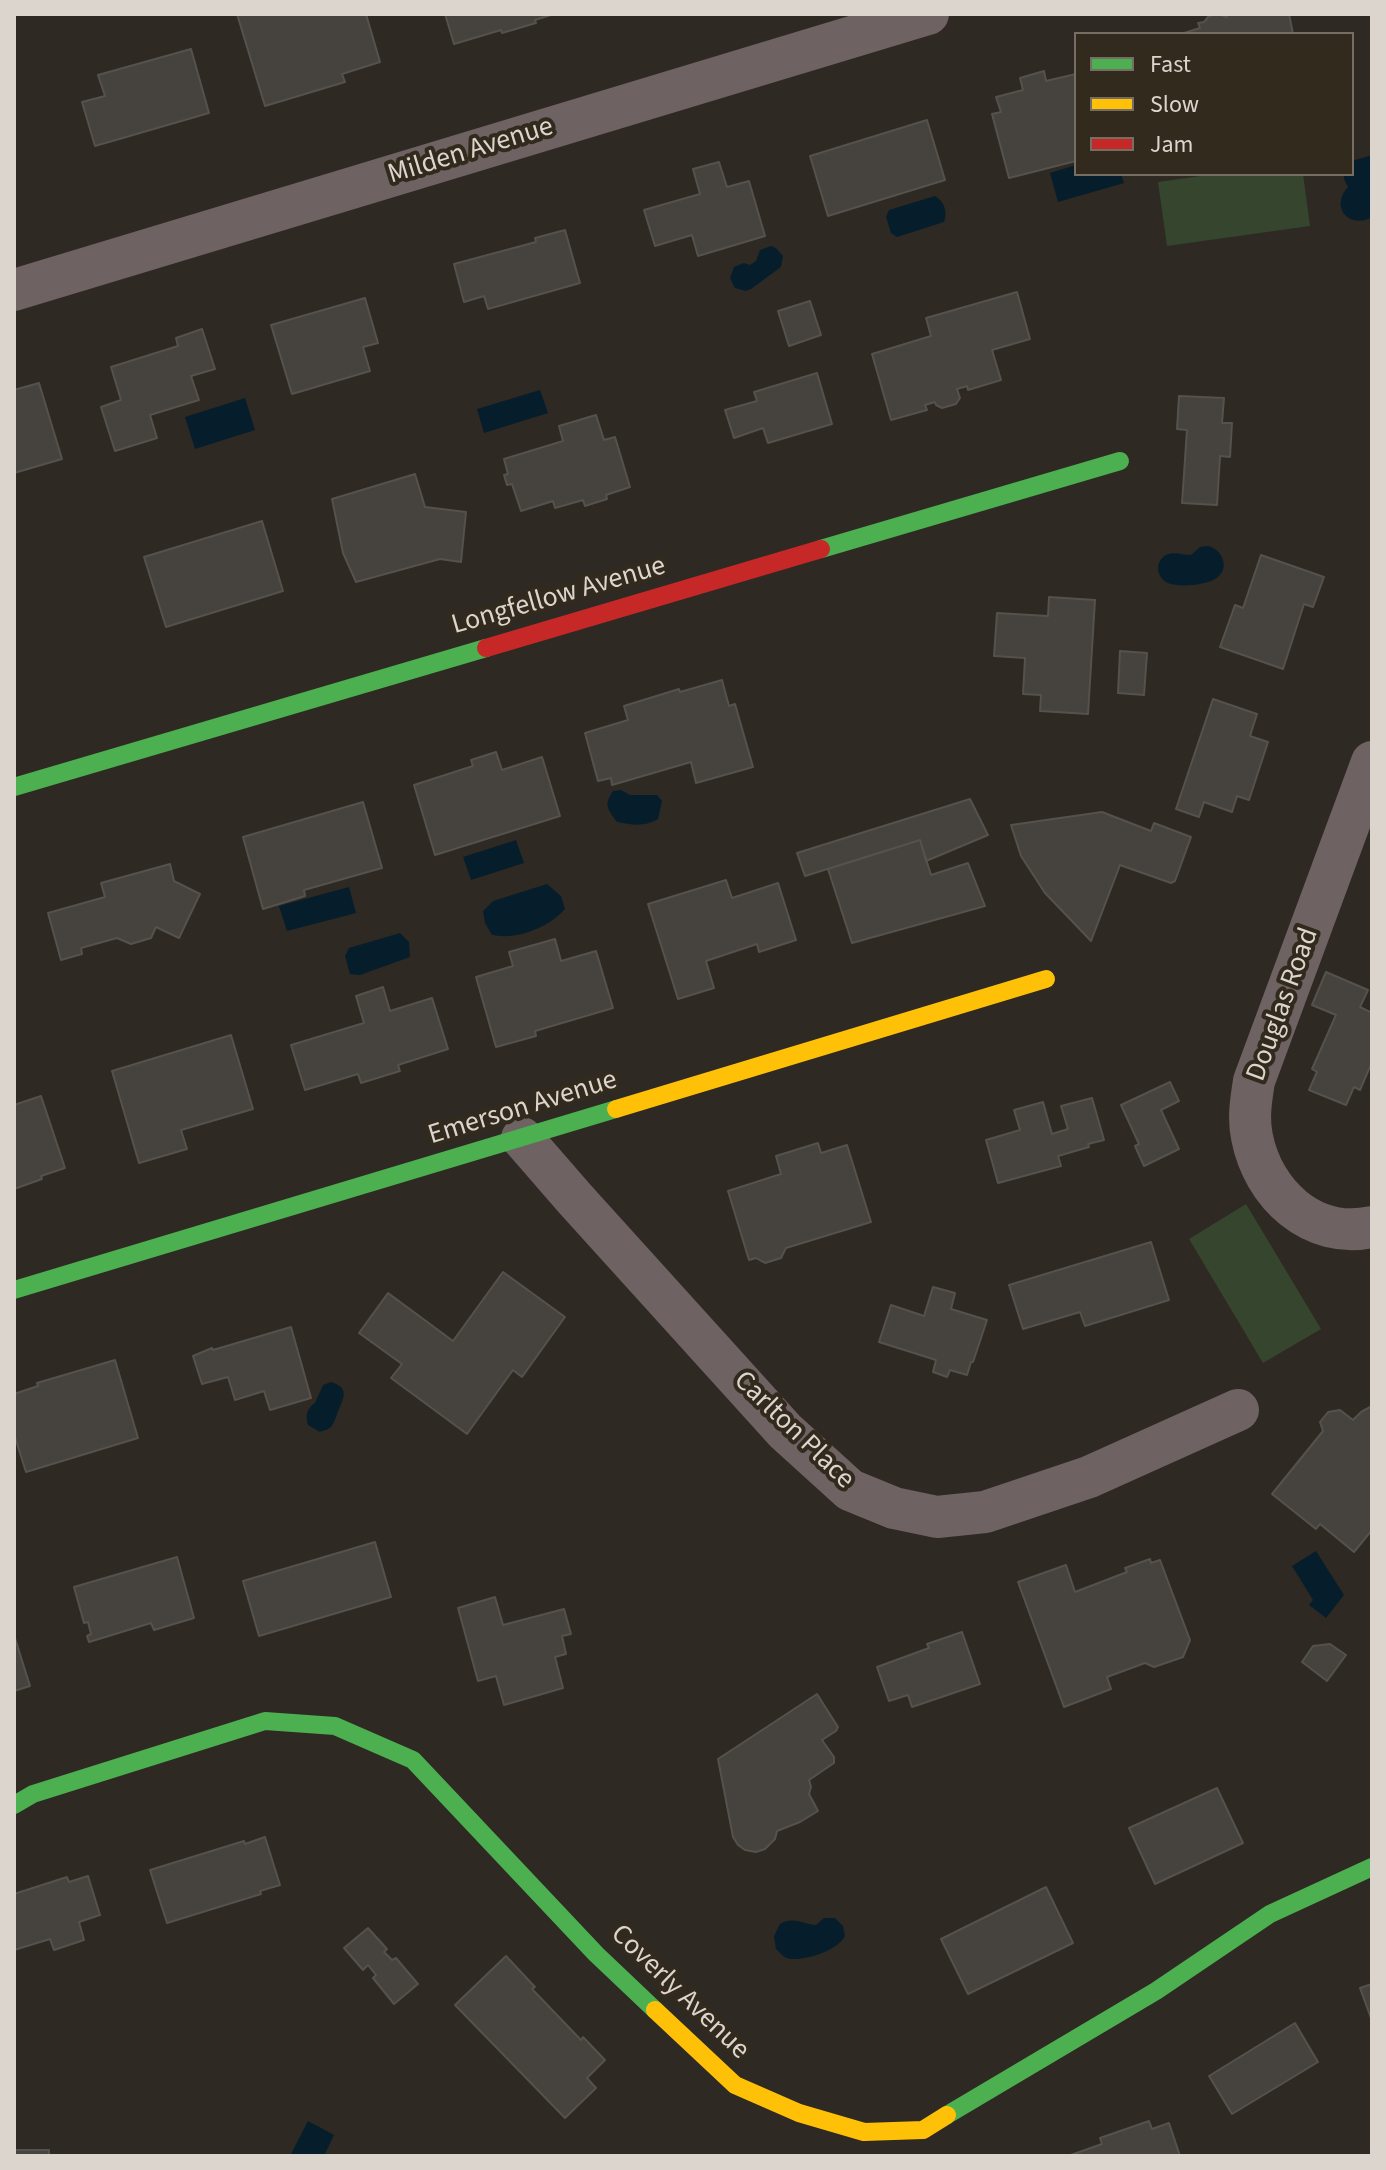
<!DOCTYPE html>
<html>
<head>
<meta charset="utf-8">
<style>
  body { margin:0 }
  #map { position:relative; width:1386px; height:2170px; overflow:hidden; background:#2e2923; font-family:"Source Sans 3",sans-serif }
  canvas { display:block }
  .frame { position:absolute; inset:0; border:16px solid #dbd5cd; pointer-events:none }
  .legend { position:absolute; left:1074px; top:32px; width:280px; height:144px; box-sizing:border-box; background:#332a1e; border:2px solid #766e64; margin:0; padding:10px 14px; list-style:none; font-size:24px; color:#dbd5cd }
  .legend li { display:flex; align-items:center; gap:16px; height:40px }
  .legend b { width:40px; border:2px solid #766e64 }
</style>
</head>
<body>
<div id="map">
<canvas width="1386" height="2170"></canvas>
<div class="frame"></div>
<ul class="legend">
<li><b style="height:10px;background:#4caf50"></b>Fast</li>
<li><b style="height:10px;background:#ffc107"></b>Slow</li>
<li><b style="height:10px;background:#c62828"></b>Jam</li>
</ul>
</div>
<script>
const ctx = document.querySelector('canvas').getContext('2d');
ctx.lineJoin = 'round';
function paint(path, color) {
  ctx.fillStyle = color;
  ctx.fill(path, 'evenodd');
}
function trace(path, color, width, dash) {
  ctx.strokeStyle = color;
  ctx.lineWidth = width;
  ctx.lineCap = dash ? 'butt' : 'round';
  ctx.setLineDash(dash || []);
  ctx.stroke(path);
}
function write(font, color, halo, rows, align = 'center') {
  ctx.font = font + ' "Source Sans 3",sans-serif';
  ctx.lineWidth = 8;
  ctx.setLineDash([]);
  ctx.textBaseline = 'middle';
  ctx.strokeStyle = halo;
  ctx.fillStyle = color;
  for (const [text, x, y, turn = 0] of rows) {
    ctx.save();
    ctx.translate(x, y);
    ctx.rotate((+turn || 0) * Math.PI / 180);
    ctx.textAlign = isNaN(turn) ? turn : align;
    if (halo) ctx.strokeText(text, 0, 0);
    ctx.fillText(text, 0, 0);
    ctx.restore();
  }
}
paint(new Path2D(`
  M1215,174H1303L1310,226L1167,246L1158,182Z
  M1246,1204L1321,1329L1263,1363L1189,1239Z`), '#36452d');
paint(new Path2D(`
  M1372,155V217C1350,230 1329,207 1348,187L1344,179V174H1352V161Z
  M1076,165V174H1121L1124,183L1058,202L1050,173Z
  M935,196C944,201 948,212 944,222L897,237L891,233L886,217L889,210Z
  M771,246L776,248L783,256L781,267L751,289L746,291L735,288L730,278L734,267L744,263L750,265L756,261L760,250Z
  M540,390L548,413L484,433L477,409Z
  M245,398L255,430L195,449L185,417Z
  M1208,546C1223,549 1231,570 1215,579C1205,585 1182,587 1171,584C1157,581 1153,562 1166,555C1173,551 1183,555 1191,555L1200,547Z
  M621,790L630,795H657L662,801L658,819C644,827 632,825 617,822C608,809 603,806 613,791Z
  M516,840L524,863L471,880L463,857Z
  M547,884L561,896L565,909C548,928 517,940 492,935L485,923L483,911L493,901Z
  M349,887L356,913L287,931L279,906Z
  M400,933L409,942L410,957L360,975L350,974L345,956L349,948Z
  M331,1382C351,1388 343,1399 337,1414C337,1416 333,1424 332,1426C328,1430 325,1430 320,1432L308,1425C305,1415 307,1408 315,1403L323,1385Z
  M1316,1551L1344,1595L1326,1618L1309,1605L1313,1600L1292,1566Z
  M824,1918H835L843,1926L845,1936C838,1950 808,1960 792,1959C785,1959 781,1954 776,1949L774,1936L780,1924C794,1916 802,1924 816,1925Z
  M308,2121L334,2135L324,2156H290Z`), '#061e2b');
const building = new Path2D(`
  M237,14H366L380,62L342,74L345,82L265,106Z
  M445,14H554L535,20L536,23L502,33L501,30L454,44Z
  M1218,14L1227,17L1226,14H1289L1293,34H1181L1200,28L1198,23L1204,22L1209,16Z
  M191,49L209,113L95,146L82,102L105,96L98,75Z
  M1044,71L1046,81L1076,74V161L1009,178L992,114L1001,112L996,97L1023,90L1020,78Z
  M927,120L945,180L828,216L810,156Z
  M719,162L727,187L749,181L765,236L698,256L692,235L655,246L644,210L700,194L693,169Z
  M565,230L580,283L488,309L484,296L464,302L454,264L536,242L535,238Z
  M1017,292L1030,339L992,350L1001,380L968,390L967,386L957,389L960,398L956,404L942,408L936,405L935,402L925,405L927,410L891,420L872,354L931,336L926,318Z
  M365,298L378,343L363,347L370,371L292,394L271,325Z
  M810,301L821,335L789,346L778,311Z
  M202,329L215,369L191,376L199,400L150,415L157,438L115,451L101,407L121,400L111,367L178,346L176,338Z
  M817,373L832,424L768,443L763,428L734,438L725,410L757,401L754,392Z
  M39,383L62,459L14,473V390Z
  M1179,396L1224,398L1222,423H1232L1230,457L1220,456L1217,505L1182,503L1187,430L1177,429Z
  M596,415L604,440L615,437L630,487L606,495L607,499L585,506L583,500L555,508L553,501L521,511L512,484L507,485L504,475L508,474L504,459L563,441L559,426Z
  M415,474L425,507L466,512L461,562L440,559L356,582L343,553L332,499Z
  M262,521L283,591L166,627L144,557Z
  M1261,555L1324,577L1313,607L1304,604L1283,669L1220,647L1235,605L1243,608Z
  M1049,597L1095,600L1088,714L1040,711L1041,695L1023,694L1025,658L994,656L997,613L1048,616Z
  M1120,651L1147,653L1144,695L1118,693Z
  M722,680L729,706L735,704L753,767L696,783L691,762L612,785L611,778L598,781L585,733L628,720L624,706L679,689L680,692Z
  M1213,699L1257,714L1250,736L1268,742L1249,800L1237,796L1232,812L1204,802L1199,817L1176,809Z
  M496,752L502,770L542,757L560,816L435,855L414,785L473,766L471,760Z
  M970,799L988,835L926,861L920,840L805,876L797,853Z
  M363,802L382,868L304,890L305,896L263,909L243,837Z
  M1102,812L1151,831L1154,823L1191,837L1175,881L1171,883L1120,865L1091,941L1045,893L1021,856L1011,825Z
  M920,840L931,875L968,863L985,906L852,943L828,869Z
  M170,864L174,881L200,894L179,938L156,927L151,938L131,944L117,938L81,948L82,954L61,960L48,913L105,897L101,883Z
  M726,880L732,898L778,883L796,940L759,952L757,944L706,961L714,988L678,999L648,904Z
  M555,939L561,961L596,951L613,1008L535,1031L536,1036L496,1047L476,977L513,966L509,952Z
  M1326,972L1368,990L1360,1007L1372,1013V1062L1360,1090L1354,1087L1346,1105L1309,1090L1317,1072L1312,1069L1336,1015L1312,1005Z
  M383,987L390,1011L432,998L448,1049L398,1065L400,1071L361,1083L358,1074L305,1090L291,1045L364,1023L356,996Z
  M231,1035L253,1109L181,1130L187,1149L139,1163L112,1071Z
  M1170,1082L1179,1101L1161,1110L1179,1149L1144,1166L1135,1146L1139,1144L1121,1105Z
  M41,1096L65,1168L41,1176L42,1179L14,1189V1105Z
  M1092,1098L1104,1140L1088,1144L1089,1147L1058,1156L1061,1166L998,1183L986,1140L1020,1130L1014,1110L1043,1102L1052,1134L1068,1129L1061,1106Z
  M818,1143L821,1153L847,1145L871,1222L786,1248L781,1258L765,1263L756,1258L749,1260L728,1191L781,1174L776,1156Z
  M1151,1242L1169,1300L1085,1326L1080,1312L1023,1329L1009,1285Z
  M503,1272L565,1317L522,1377L513,1370L467,1434L391,1378L402,1364L359,1333L388,1293L453,1341Z
  M933,1287L955,1293L951,1309L987,1320L973,1362H971L967,1375L950,1370L947,1377L933,1372L936,1360L879,1342L891,1305L924,1316Z
  M291,1327L311,1398L270,1410L264,1391L235,1400L228,1377L202,1384L193,1356L212,1348L213,1350Z
  M115,1360L138,1438L26,1472L14,1434V1394L38,1386L37,1383Z
  M1372,1406V1530L1354,1552L1320,1524L1316,1529L1272,1494L1323,1431L1320,1422L1328,1412L1340,1410L1353,1420L1361,1412Z
  M375,1542L391,1597L259,1636L243,1581Z
  M177,1557L194,1618L154,1630L151,1623L89,1642L87,1636L91,1634L88,1622L84,1623L74,1587Z
  M1150,1559L1151,1563L1160,1560L1190,1640L1183,1657L1154,1667L1145,1663L1107,1677L1111,1689L1064,1707L1018,1582L1066,1565L1075,1592L1127,1572L1125,1568Z
  M495,1597L503,1625L564,1609L571,1634L562,1636L566,1654L555,1657L563,1688L504,1705L496,1676L478,1681L458,1608Z
  M962,1632L980,1684L912,1707L908,1695L889,1701L877,1667L929,1648L927,1644Z
  M14,1635L30,1686L14,1691Z
  M1330,1644L1346,1655L1327,1681L1302,1662L1313,1646Z
  M817,1694L838,1727L836,1731L822,1740L834,1757V1763L809,1780L811,1787L809,1794L818,1811L800,1822L777,1831L775,1839L765,1849L756,1852L745,1850L738,1845L733,1837L718,1759Z
  M1217,1788L1243,1843L1155,1884L1129,1828Z
  M265,1837L280,1885L260,1891L261,1894L167,1923L150,1870L244,1841L245,1844Z
  M88,1876L100,1915L79,1922L84,1940L54,1950L50,1939L14,1950V1894L67,1877L69,1882Z
  M1046,1887L1073,1943L968,1994L941,1939Z
  M368,1928L387,1949L384,1952L392,1960L396,1958L418,1984L394,2004L373,1978L376,1975L368,1965L363,1970L344,1948Z
  M506,1956L535,1987L532,1989L581,2040L583,2037L605,2060L587,2078L596,2088L565,2118L455,2005Z
  M1372,1984V2021L1360,1988Z
  M1295,2023L1318,2062L1232,2114L1209,2076Z
  M1149,2121L1152,2129L1169,2123L1180,2156H1068L1102,2144L1100,2138Z
  M14,2150H49V2156H14Z`);
paint(building, '#46423d');
trace(building, '#55514c', 2);
trace(new Path2D(`
  M14,290L928,14
  M1372,762L1254,1081C1251,1100 1248,1118 1252,1137C1263,1194 1312,1240 1372,1227
  M522,1138L575,1199L785,1431L850,1490L894,1508L937,1517L985,1512L1089,1477L1238,1410`), '#6f6262', 42);
trace(new Path2D(`
  M821,549L1120,461
  M14,787L486,648
  M14,1290L616,1109
  M14,1805L33,1794L265,1721L335,1726L413,1760L596,1954L655,2010
  M947,2115L1156,1991L1270,1914L1372,1867`), '#4caf50', 18);
trace(new Path2D(`
  M616,1109L1046,979
  M655,2010L735,2085L799,2113L864,2132L923,2130L947,2115`), '#ffc107', 18);
trace(new Path2D(`
  M486,648L821,549`), '#c62828', 18);
write('28px', '#dbd5cd', '#332a1e', [
  ["Milden Avenue",471,152,-17],
  ["Longfellow Avenue",559,597,-16],
  ["Douglas Road",1284,1005,-70],
  ["Emerson Avenue",523,1109,-17],
  ["Carlton Place",793,1431,44],
  ["Coverly Avenue",679,1993,44]
]);
</script>
</body>
</html>
